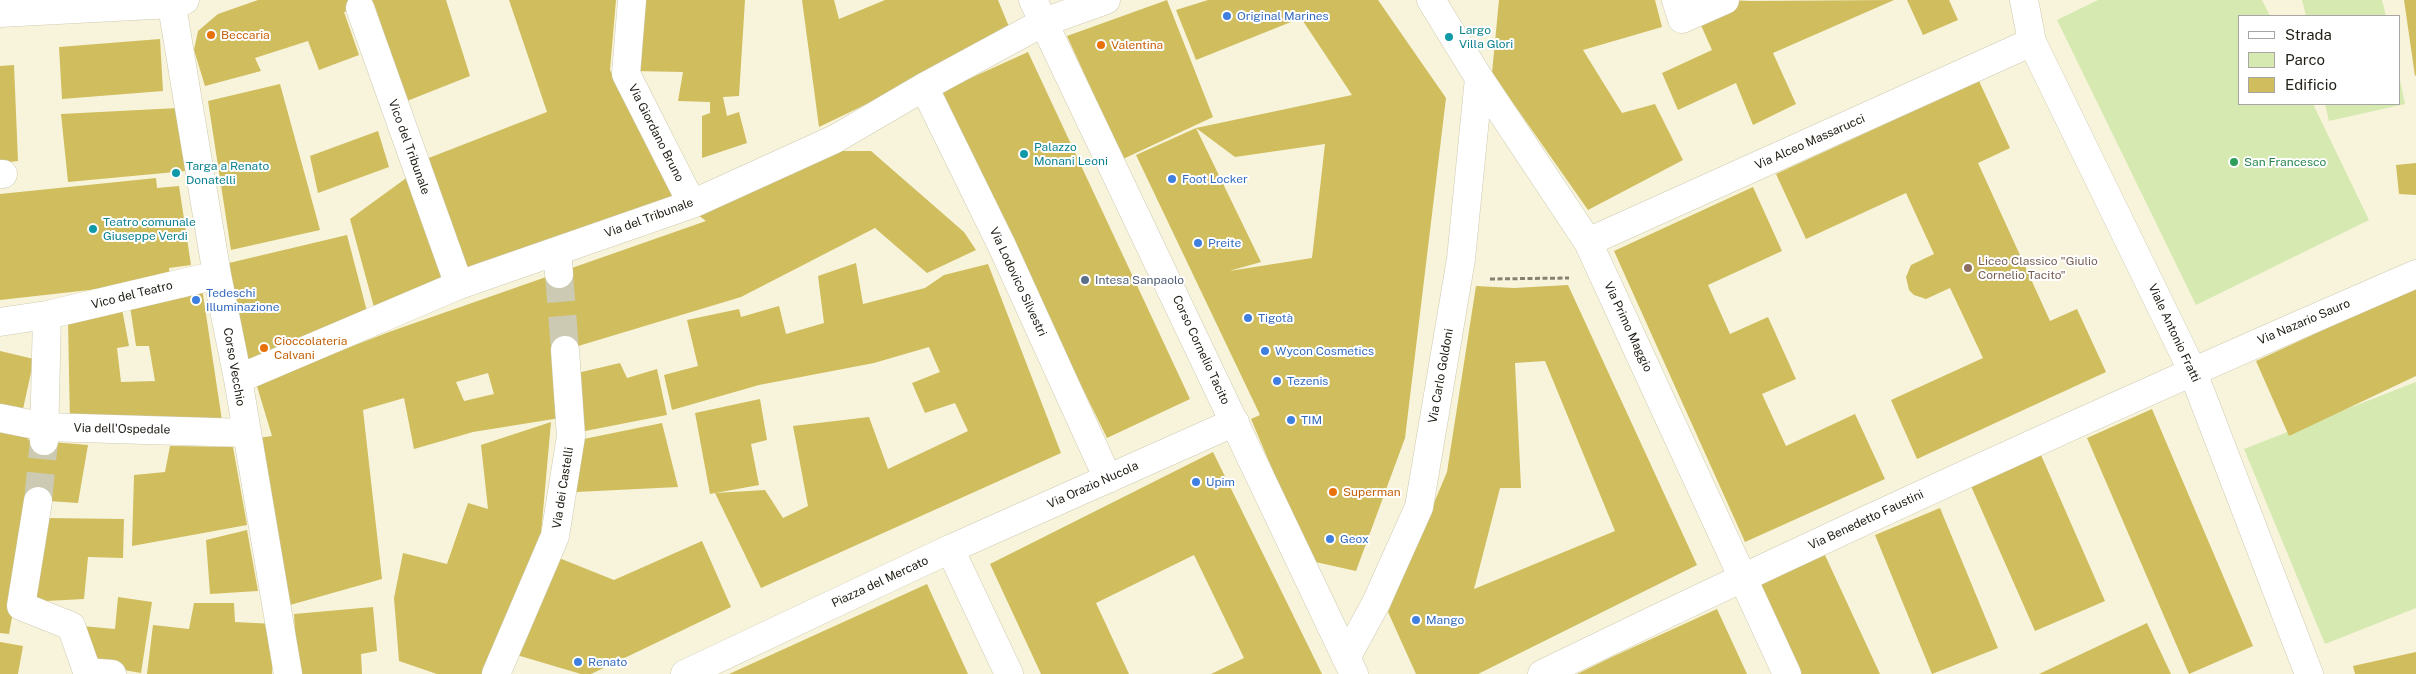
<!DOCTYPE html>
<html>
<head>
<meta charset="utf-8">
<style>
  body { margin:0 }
  #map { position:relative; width:2416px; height:674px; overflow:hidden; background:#f8f4db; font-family:"Public Sans",sans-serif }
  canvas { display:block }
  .legend { position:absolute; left:2238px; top:15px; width:162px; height:90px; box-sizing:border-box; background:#fff; border:1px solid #a7a6a3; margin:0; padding:6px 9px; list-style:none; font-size:15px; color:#232118 }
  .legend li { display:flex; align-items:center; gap:10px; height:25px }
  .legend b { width:25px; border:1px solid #a7a6a3 }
</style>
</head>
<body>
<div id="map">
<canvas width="2416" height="674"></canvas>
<ul class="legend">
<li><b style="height:6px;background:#fff"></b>Strada</li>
<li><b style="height:14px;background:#d6e9b1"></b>Parco</li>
<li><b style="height:14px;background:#cfbd5e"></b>Edificio</li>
</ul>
</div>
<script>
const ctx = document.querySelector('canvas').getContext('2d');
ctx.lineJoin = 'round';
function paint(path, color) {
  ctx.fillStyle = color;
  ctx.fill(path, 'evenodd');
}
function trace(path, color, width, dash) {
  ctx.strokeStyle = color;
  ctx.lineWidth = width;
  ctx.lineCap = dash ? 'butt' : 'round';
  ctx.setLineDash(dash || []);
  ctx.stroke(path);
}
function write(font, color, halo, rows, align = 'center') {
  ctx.font = font + ' "Public Sans",sans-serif';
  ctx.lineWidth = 4;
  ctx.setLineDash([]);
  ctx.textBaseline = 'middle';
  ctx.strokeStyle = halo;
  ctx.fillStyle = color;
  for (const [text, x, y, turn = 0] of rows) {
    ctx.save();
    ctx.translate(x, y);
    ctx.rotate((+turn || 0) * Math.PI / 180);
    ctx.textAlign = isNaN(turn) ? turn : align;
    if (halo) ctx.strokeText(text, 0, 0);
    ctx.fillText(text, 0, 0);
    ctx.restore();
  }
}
paint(new Path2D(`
  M2098,0H2262L2270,16H2240V104H2313L2369,220L2196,305L2057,20Z
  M2302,0H2382L2386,16H2306Z
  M2400,80L2405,104L2329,121L2325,104H2400Z
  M2416,382V608L2325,644L2244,449Z`), '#d6e9b1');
paint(new Path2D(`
  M258,0H446L470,76L407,101L374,4L344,12L359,55L319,70L308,41L255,58L261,71L205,86L194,50L198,31L218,14Z
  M509,0H616L610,70L675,198L464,272L421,161L547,112Z
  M643,0H745L739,96L723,97L727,116L739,112L747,143L702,158V116L710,113V102L678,101L683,72L633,71Z
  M802,0H834L839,19L885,0H998L1012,34L819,127Z
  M1167,0L1213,117L1123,159L1067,36Z
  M1208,0H1378L1446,98L1405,438L1356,571L1311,561L1251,419L1260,415L1136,155L1196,128L1261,262L1229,271L1312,258L1325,144L1235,157L1196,128L1352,95L1301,18L1196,60L1176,10Z
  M1499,0H1655L1662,27L1583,50L1622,113L1655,104L1683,160L1588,210L1492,73Z
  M1727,0L1751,1L1894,0L1773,53L1796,104L1753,125L1736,83L1678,110L1662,73L1712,50L1696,14Z
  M1907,0H1949L1958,20L1923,35Z
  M2404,0H2416V75L2415,76Z
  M160,39L163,91L62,99L59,47Z
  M1028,52L1190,399L1107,438L1018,257L942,91Z
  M14,65L18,161L0,163V66Z
  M1979,81L2010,148L1978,163L2050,321L2077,309L2106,372L1917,459L1891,400L1983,358L1950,288L1926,299L1914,295L1909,290L1906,277L1911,265L1934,254L1906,193L1806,239L1776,174Z
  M280,84L320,230L231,250L208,101Z
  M178,108L186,171L68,182L61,114Z
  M378,131L389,167L318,193L310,156Z
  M833,151H871L964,232L976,250L927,273L875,228L741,297L565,350L560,418L473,432L414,449L404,398L363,410L382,579L290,605L258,438L272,436L256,383L389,332L706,221L694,212ZM488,373L494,394L464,401L456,382Z
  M2416,163V195L2399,194L2396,165Z
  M409,176L446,283L375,311L350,219Z
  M156,178L157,188L179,186L191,265L169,268L170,281L0,300V194Z
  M1753,187L1782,251L1708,285L1730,334L1768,317L1796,379L1762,394L1786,446L1855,414L1885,479L1745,542L1614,251Z
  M347,235L369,319L246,366L229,263Z
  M856,263L863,304L925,288L944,275L988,264L1061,453L761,588L715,493L710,494L695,413L760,399L767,440L751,444L759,485L715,493L765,490L783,518L808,506L793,426L869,417L888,469L968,431L955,403L925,413L912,383L940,372L929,347L874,363L759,385L672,410L664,375L698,366L687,320L739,309L741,317L779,306L786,334L824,323L818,276Z
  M1568,285L1697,565L1478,674H1416L1388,612L1447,472L1476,286L1514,288ZM1545,361L1615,531L1474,589L1500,488H1521L1515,363Z
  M2416,287V376L2289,436L2256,361Z
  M202,288L223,427L70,424L68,321L122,309L129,346L117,348L121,382L155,381L149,346H136L130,306Z
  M0,351L34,359L23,409L0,404Z
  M620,363L627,378L657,369L667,415L580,432L573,374Z
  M2152,409L2253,646L2189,674L2087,438Z
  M551,422L541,534L487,674H437L399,661L394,598L403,553L447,564L468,503L488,509L481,445Z
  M662,423L678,487L576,492L574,441Z
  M0,428L31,432L28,440L88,445L78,503L33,500L9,634L0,633Z
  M170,446L233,447L247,525L132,546L134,475L165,472Z
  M1213,452L1322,674H1211L1244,658L1194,555L1096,603L1129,674H1041L990,564Z
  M2041,455L2105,601L2035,631L1971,486Z
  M1940,508L1998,648L1932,674L1875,535Z
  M45,518L124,519L123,558L88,557L84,599L27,602Z
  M247,530L258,591L210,594L206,540Z
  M702,541L731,607L591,674H581L510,653L554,556L614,580Z
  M1824,553L1880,674H1794L1754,586Z
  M927,584L968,674H729Z
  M118,597L152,602L141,673L95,665L82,626L115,629Z
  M194,603H234L235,622L275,624L272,674H147L153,625L189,629Z
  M373,607L377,651L361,654L362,674H297L294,614Z
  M1717,609L1747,674H1577L1614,656Z
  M2147,623L2171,674H2039Z
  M0,642L23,646L18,674H0Z
  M2416,652V674H2355L2353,666Z`), '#cfbd5e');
trace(new Path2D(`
  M559,274L565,350
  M38,501L44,441`), '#cdcab4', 28, [28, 14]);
const minor = new Path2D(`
  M171,0L217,275L238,379L288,674
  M632,0L626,74L692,204
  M1033,0L1354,674
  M1431,0L1479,78L1588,242L1787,674
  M1676,0L1682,19L1725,0
  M2024,0L2032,42L2192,370L2309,674
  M360,8L459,285
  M0,13L172,4L185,0
  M924,87L1002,246L1108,479
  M0,174H3
  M1588,242L2032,42
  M557,252L559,274
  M0,322L47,315L217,275
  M238,379L459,285L692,204L835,139L924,87L1044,22L1106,0
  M0,418L45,427L246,433
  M44,441L47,315
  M38,501L21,606L71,626L88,674
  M950,549L1235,422
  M1346,658L1376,603L1419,507L1461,259L1479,78
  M87,672L112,674
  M496,674L555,536L571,436L565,350
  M685,674L950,549L1009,674
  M1542,674C1830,534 2122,401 2416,274`);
trace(minor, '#cecab1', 29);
trace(new Path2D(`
  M1490,279L1569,278`), '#848171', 3, [5, 2.5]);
trace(minor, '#fff', 28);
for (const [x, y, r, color] of [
  [1227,16,5,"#3f7fe0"],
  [211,35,5,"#e8710a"],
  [1449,37,5,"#0f9aa8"],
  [1101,45,5,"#e8710a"],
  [1024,154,5,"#0f9aa8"],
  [2234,162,5,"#2e9e5b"],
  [176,173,5,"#0f9aa8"],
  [1172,179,5,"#3f7fe0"],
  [93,229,5,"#0f9aa8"],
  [1198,243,5,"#3f7fe0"],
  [1968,268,5,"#8d6e63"],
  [1085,280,5,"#5c6f8a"],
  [196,300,5,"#3f7fe0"],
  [1248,318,5,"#3f7fe0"],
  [264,348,5,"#e8710a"],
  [1265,351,5,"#3f7fe0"],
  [1277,381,5,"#3f7fe0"],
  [1291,420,5,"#3f7fe0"],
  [1196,482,5,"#3f7fe0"],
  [1333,492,5,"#e8710a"],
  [1330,539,5,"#3f7fe0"],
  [1416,620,5,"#3f7fe0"],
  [578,662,5,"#3f7fe0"]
]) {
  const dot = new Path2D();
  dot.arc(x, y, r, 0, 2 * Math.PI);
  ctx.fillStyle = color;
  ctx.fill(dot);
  trace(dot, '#fff', 2);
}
write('12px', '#366cbe', '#fff', [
  ["Original Marines",1237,16],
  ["Foot Locker",1182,179],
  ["Preite",1208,243],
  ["Tedeschi",206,293],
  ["Illuminazione",206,307],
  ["Tigotà",1258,318],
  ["Wycon Cosmetics",1275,351],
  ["Tezenis",1287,381],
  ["TIM",1301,420],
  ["Upim",1206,482],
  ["Geox",1340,539],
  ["Mango",1426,620],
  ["Renato",588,662]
], 'left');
write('12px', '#0d838f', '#fff', [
  ["Largo",1459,30],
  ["Villa Glori",1459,44],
  ["Palazzo",1034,147],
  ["Monani Leoni",1034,161],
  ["Targa a Renato",186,166],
  ["Donatelli",186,180],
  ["Teatro comunale",103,222],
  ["Giuseppe Verdi",103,236]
], 'left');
write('12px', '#c56008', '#fff', [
  ["Beccaria",221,35],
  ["Valentina",1111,45],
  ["Cioccolateria",274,341],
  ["Calvani",274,355],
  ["Superman",1343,492]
], 'left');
write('12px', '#232118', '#fff', [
  ["Via Giordano Bruno",656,133,63],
  ["Via Alceo Massarucci",1810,142,-24],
  ["Vico del Tribunale",409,147,70],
  ["Via del Tribunale",649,218,-20],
  ["Via Lodovico Silvestri",1018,282,65],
  ["Vico del Teatro",132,295,-14],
  ["Via Nazario Sauro",2304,322,-23],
  ["Via Primo Maggio",1628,327,65],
  ["Viale Antonio Fratti",2174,333,65],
  ["Corso Cornelio Tacito",1201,350,65],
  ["Corso Vecchio",234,367,80],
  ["Via Carlo Goldoni",1441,376,-80],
  ["Via dell'Ospedale",122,429,1],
  ["Via Orazio Nucola",1093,485,-24],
  ["Via dei Castelli",563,488,-81],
  ["Via Benedetto Faustini",1866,520,-25],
  ["Piazza del Mercato",880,582,-25]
]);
write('12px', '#27864d', '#fff', [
  ["San Francesco",2244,162]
], 'left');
write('12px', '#785e54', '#fff', [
  ["Liceo Classico \"Giulio",1978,261],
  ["Cornelio Tacito\"",1978,275]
], 'left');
write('12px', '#4e5e75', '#fff', [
  ["Intesa Sanpaolo",1095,280]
], 'left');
</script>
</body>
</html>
